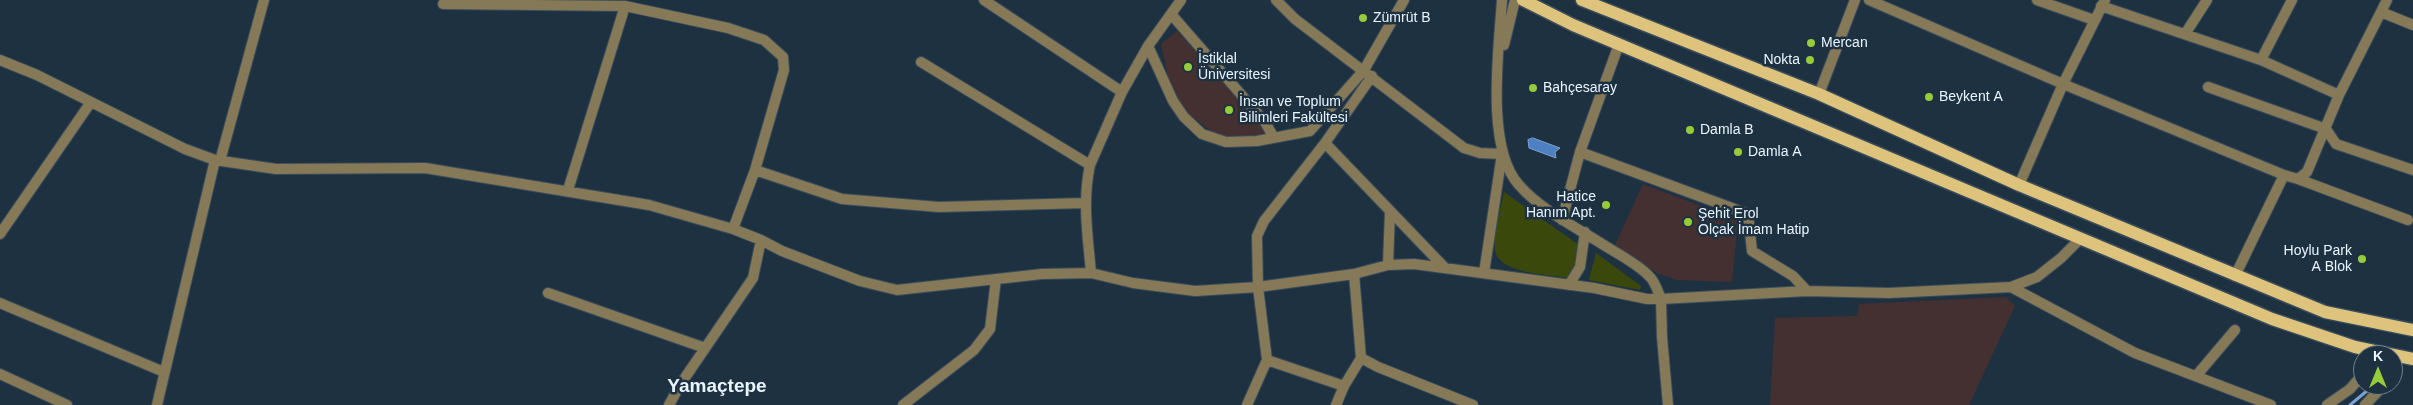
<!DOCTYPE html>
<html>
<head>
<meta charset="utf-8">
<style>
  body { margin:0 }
  #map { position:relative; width:2413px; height:405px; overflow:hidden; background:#1e3140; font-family:Arial,sans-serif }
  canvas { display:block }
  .north { position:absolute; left:2353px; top:345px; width:50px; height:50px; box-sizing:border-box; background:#1e3140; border:1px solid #6f7f8c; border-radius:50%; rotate:0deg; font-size:14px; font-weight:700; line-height:20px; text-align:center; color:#e9f5ff }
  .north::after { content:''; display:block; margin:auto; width:18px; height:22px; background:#96cc39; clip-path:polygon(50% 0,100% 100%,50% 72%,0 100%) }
</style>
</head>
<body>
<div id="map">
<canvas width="2413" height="405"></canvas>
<div class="north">K</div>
</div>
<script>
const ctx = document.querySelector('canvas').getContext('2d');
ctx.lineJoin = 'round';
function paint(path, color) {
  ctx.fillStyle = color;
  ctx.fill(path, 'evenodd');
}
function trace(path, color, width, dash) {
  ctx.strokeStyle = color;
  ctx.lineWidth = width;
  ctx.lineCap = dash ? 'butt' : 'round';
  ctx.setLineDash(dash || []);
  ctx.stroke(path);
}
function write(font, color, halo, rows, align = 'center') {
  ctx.font = font + ' Arial,sans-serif';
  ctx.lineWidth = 5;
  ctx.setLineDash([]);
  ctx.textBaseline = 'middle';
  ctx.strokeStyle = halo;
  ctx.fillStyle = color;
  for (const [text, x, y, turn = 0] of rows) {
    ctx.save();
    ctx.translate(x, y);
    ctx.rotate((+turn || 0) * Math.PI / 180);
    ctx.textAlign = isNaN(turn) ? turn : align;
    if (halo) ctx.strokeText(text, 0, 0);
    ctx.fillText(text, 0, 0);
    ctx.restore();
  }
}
paint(new Path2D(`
  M1177,31L1261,123L1266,135L1240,139L1219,137L1190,115L1171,90L1161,44Z
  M1643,184L1738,220L1732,282L1677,280L1657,273L1615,245Z
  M2006,297L2015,306L1969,405H1770L1775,318L1857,316L1859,304Z`), '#453031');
paint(new Path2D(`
  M1504,192L1579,245C1579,257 1578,270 1568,278C1548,274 1497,274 1495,249C1493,234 1501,208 1504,192Z
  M1596,253L1641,286L1640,290L1589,280Z`), '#3b480c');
const water = new Path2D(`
  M1533,138L1560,148L1555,152L1556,158L1529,148L1528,140Z`);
paint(water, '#4e7fc0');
trace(water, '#7ca2d3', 1);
trace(new Path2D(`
  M2350,405L2374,385`), '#7ca2d3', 3);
const street = new Path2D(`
  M984,0L1122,92L1148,46
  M1181,0L1148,46L1173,101L1184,117L1202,134L1226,142L1257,141L1310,131L1364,70L1404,0
  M1276,0L1295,19L1464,148L1480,153L1502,154L1484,273
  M1502,0C1499,48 1485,148 1519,185C1540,209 1572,225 1599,242C1614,252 1637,263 1649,276C1655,281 1658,292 1661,299L1807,291L1889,293L2011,287L2037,277L2061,258L2081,238
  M1869,0L2063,84L2284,175
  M2037,0L2094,20
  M443,4L625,6L728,28L764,40L783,57L784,70L755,170L733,229
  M2101,6L2261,60L2339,95
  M2381,12L2413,25
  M1171,14L1265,122L1274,138
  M2185,34L2207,0
  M1619,44L1580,152L1748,214L1752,251L1793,276L1807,291
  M1504,45L1515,0
  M0,60L37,75L185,149L215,160L276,169L425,168L649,205L733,229L761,240L782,251L860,281L897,290L1042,274L1091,273L1133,283L1195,291L1258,287L1354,274L1388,265L1414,264L1594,288L1647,299H1661L1662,337L1668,405
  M2261,60L2292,0
  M921,62L1090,165
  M2208,87L2326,129L2336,144L2413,170
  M1819,94L1855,0
  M1325,143L1445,268
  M220,161L264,0
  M755,170L842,199L939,207L1085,203
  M2298,179L2408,220
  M2019,185L2063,84L2105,0
  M568,190L625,6
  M1562,220L1580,152
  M0,234L91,102
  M1388,265L1390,211
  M1091,273C1088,237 1082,202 1090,165L1122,92
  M2235,276L2284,175L2298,179L2307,172L2339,95L2387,0
  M1569,285L1580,267L1585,232
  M2011,287L2135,353L2271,405
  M548,293L705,348
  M0,303L164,372
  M1361,358L1378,367L1473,405
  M0,374L67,405
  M2196,376L2235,330
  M1344,386L1267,360L1258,287L1257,236L1264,221L1325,143L1372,76
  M157,405L215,160
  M669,405L680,385L753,278L761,240
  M903,405L974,350L990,329L996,279
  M1247,405L1267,360
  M1336,405L1344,386L1361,358L1354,274
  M2327,405L2350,389L2363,374
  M2365,405L2384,385`);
const primary = new Path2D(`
  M1523,0L1573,25L2272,319L2355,347L2413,359
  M1582,0L1819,94L2019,185L2325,312L2413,330`);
trace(street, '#3a4c5b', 12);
trace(primary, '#3a4c5b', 15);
trace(street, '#857957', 10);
trace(primary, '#ddc37b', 12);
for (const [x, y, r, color] of [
  [1363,18,5,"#96cc39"],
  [1811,43,5,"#96cc39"],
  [1810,60,5,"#96cc39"],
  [1188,67,5,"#96cc39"],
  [1533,88,5,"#96cc39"],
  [1929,97,5,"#96cc39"],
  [1229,110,5,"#96cc39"],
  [1690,130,5,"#96cc39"],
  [1738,152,5,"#96cc39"],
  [1606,205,5,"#96cc39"],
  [1688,222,5,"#96cc39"],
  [2362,259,5,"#96cc39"]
]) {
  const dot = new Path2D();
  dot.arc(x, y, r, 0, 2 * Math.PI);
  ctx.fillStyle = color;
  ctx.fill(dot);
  trace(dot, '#1e3140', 2);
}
write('14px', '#e9f5ff', '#1e3140', [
  ["Zümrüt B",1373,18],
  ["Mercan",1821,43],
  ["İstiklal",1198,59],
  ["Üniversitesi",1198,75],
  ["Nokta",1800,60,"right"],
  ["Bahçesaray",1543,88],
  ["Beykent A",1939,97],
  ["İnsan ve Toplum",1239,102],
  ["Bilimleri Fakültesi",1239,118],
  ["Damla B",1700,130],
  ["Damla A",1748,152],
  ["Hatice",1596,197,"right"],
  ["Hanım Apt.",1596,213,"right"],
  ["Şehit Erol",1698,214],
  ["Olçak İmam Hatip",1698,230],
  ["Hoylu Park",2352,251,"right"],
  ["A Blok",2352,267,"right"]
], 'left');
write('bold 19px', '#e9f5ff', '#1e3140', [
  ["Yamaçtepe",717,387]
]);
</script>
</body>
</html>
